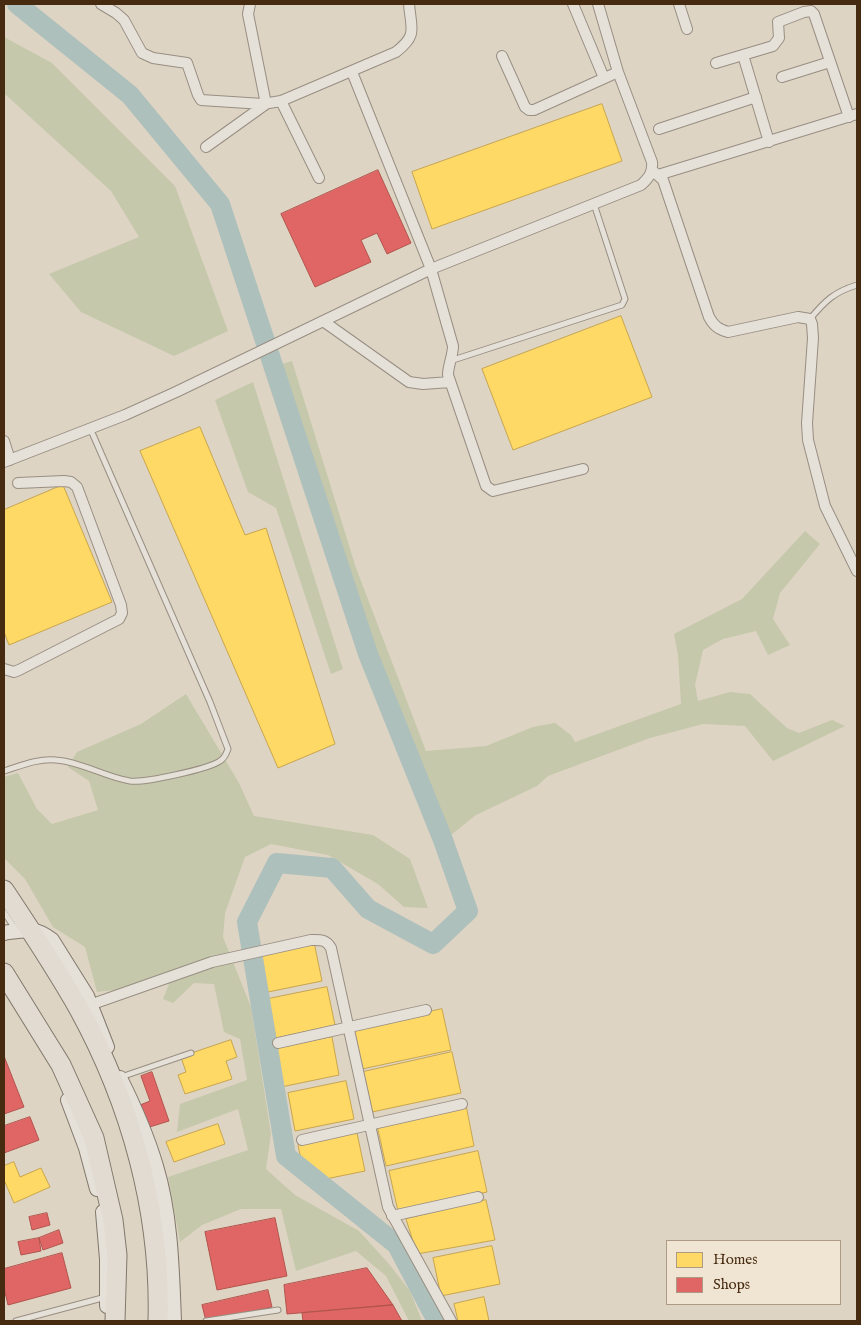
<!DOCTYPE html>
<html>
<head>
<meta charset="utf-8">
<style>
  body { margin:0 }
  #map { position:relative; width:861px; height:1325px; overflow:hidden; background:#ded4c4; font-family:"IM FELL English",serif }
  canvas { display:block }
  .frame { position:absolute; inset:0; border:5px solid #472b11; pointer-events:none }
  .legend { position:absolute; left:666px; top:1240px; width:175px; height:65px; box-sizing:border-box; background:#f0e4d2; border:1px solid #ac9a85; margin:0; padding:6px 9px; list-style:none; font-size:15px; color:#472b11 }
  .legend li { display:flex; align-items:center; gap:10px; height:25px }
  .legend b { width:25px; border:1px solid #ac9a85 }
</style>
</head>
<body>
<div id="map">
<canvas width="861" height="1325"></canvas>
<div class="frame"></div>
<ul class="legend">
<li><b style="height:14px;background:#ffd966"></b>Homes</li>
<li><b style="height:14px;background:#e06666"></b>Shops</li>
</ul>
</div>
<script>
const ctx = document.querySelector('canvas').getContext('2d');
ctx.lineJoin = 'round';
function paint(path, color) {
  ctx.fillStyle = color;
  ctx.fill(path, 'evenodd');
}
function trace(path, color, width, dash) {
  ctx.strokeStyle = color;
  ctx.lineWidth = width;
  ctx.lineCap = dash ? 'butt' : 'round';
  ctx.setLineDash(dash || []);
  ctx.stroke(path);
}
paint(new Path2D(`
  M4,37L52,63L175,186L228,331L174,356L81,312L49,274L139,237L111,191L6,95L4,96Z
  M292,361L356,568L426,751L486,746L533,727L555,723L571,735L575,742L681,704L678,655L674,634L742,599L805,531L820,544L780,593L773,619L790,645L768,655L756,631L723,639L703,650L695,685L698,701L730,692L750,694L787,728L799,733L832,720L845,726L773,761L745,726L703,724L650,738L548,776L537,786L476,815L451,835L423,773L360,616L282,364Z
  M253,382L343,669L331,674L276,508L248,492L215,400Z
  M186,694L239,783L254,816L373,835L410,859L428,908L404,907L378,884L328,855L271,844L245,857L225,913L223,937L251,1007L271,1134L266,1169L295,1195L359,1231L389,1264L410,1291L422,1321H409L386,1276L356,1251L296,1271L281,1209H241L202,1225L180,1242L168,1177L248,1150L238,1109L177,1132L180,1104L247,1080L240,1039L224,1032L214,984L194,983L173,1003L163,999L169,984L97,992L85,947L53,927L25,879L4,858V777L18,773L37,809L52,824L98,810L89,781L68,767L77,752L141,724Z`), '#c5c8aa');
const homes = new Path2D(`
  M602,104L622,161L432,229L412,172Z
  M621,316L652,397L513,450L482,369Z
  M200,427L245,535L266,528L335,744L278,768L140,451Z
  M63,485L112,602L9,645L4,632V510Z
  M314,942L322,981L263,993L256,954Z
  M327,987L335,1025L276,1038L268,999Z
  M442,1009L451,1050L362,1069L353,1029Z
  M332,1037L339,1075L281,1087L273,1049Z
  M231,1040L237,1057L226,1061L232,1079L185,1094L178,1075L186,1072L181,1057Z
  M452,1052L461,1093L372,1112L363,1072Z
  M346,1081L354,1119L295,1131L288,1093Z
  M466,1105L474,1146L386,1166L377,1125Z
  M218,1124L225,1144L174,1162L166,1142Z
  M357,1133L365,1171L306,1183L298,1145Z
  M478,1151L487,1192L398,1211L389,1171Z
  M14,1162L20,1177L41,1168L50,1187L14,1203L4,1180V1166Z
  M486,1200L495,1240L417,1254L406,1219Z
  M492,1246L500,1284L441,1296L433,1258Z
  M484,1297L489,1321H458L454,1304Z`);
paint(homes, '#ffd966');
trace(homes, '#c8a54c', 1);
const shops = new Path2D(`
  M378,170L411,243L387,254L377,233L361,240L371,262L315,287L281,214Z
  M4,1056L24,1107L4,1114Z
  M152,1072L169,1121L143,1129L135,1107L150,1101L141,1076Z
  M30,1117L39,1140L4,1153V1126Z
  M47,1213L50,1225L32,1230L29,1217Z
  M275,1218L287,1276L217,1290L205,1232Z
  M59,1230L63,1243L43,1250L39,1238Z
  M39,1238L41,1251L21,1255L18,1242Z
  M62,1253L71,1288L8,1305L4,1288V1269Z
  M367,1268L393,1305L287,1314L284,1285Z
  M268,1290L272,1307L206,1321L202,1305Z
  M393,1305L402,1321H303L302,1313Z`);
paint(shops, '#e06666');
trace(shops, '#b2544c', 1);
trace(new Path2D(`
  M17,4L130,95L220,204L368,654L443,840L468,911L433,944L368,909L332,868L277,863L247,922L286,1156L397,1245L437,1321`), '#aec0bc', 20);
const lane = new Path2D(`
  M810,319C825,301 834,292 857,285
  M450,361L622,305L625,299L594,204
  M4,771C20,766 39,758 56,760C82,762 105,777 130,781C145,783 208,769 220,761C225,758 226,754 228,749L210,702L90,428
  M4,912L16,930
  M121,1077L191,1053
  M16,1321L106,1297
  M206,1321L278,1310`);
const street = new Path2D(`
  M101,4L116,13L124,20L142,53L153,58L187,63L198,95L201,100L263,104L281,101L396,52C418,35 411,29 409,4
  M573,4L604,78
  M679,4L687,29
  M743,55L769,142
  M502,56L525,107L529,110H534L618,72
  M716,63L773,46L779,38L778,22L804,12L811,11L814,14L849,117
  M352,72L431,269L453,346C453,356 448,365 448,375L486,486L493,491L583,469
  M782,77L830,62
  M281,101L319,178
  M659,129L756,97
  M206,147L266,104L248,14L250,4
  M653,171L663,180L709,317C714,326 718,329 728,332L798,317L810,319L812,324L813,338L807,423L808,440L825,506L857,571
  M658,175L857,114
  M323,321L409,382L423,384L450,382
  M4,441L10,460
  M4,462L125,415L176,392L431,269L641,185C649,178 653,172 652,162L618,72L598,4
  M4,669L14,672L19,670L119,619L122,613L121,605L77,487L71,482L64,481L18,483
  M84,1007L212,962L311,940C320,940 326,939 331,948L388,1207L451,1321
  M278,1043L426,1010
  M302,1140L462,1104
  M392,1216L478,1197`);
const secondary = new Path2D(`
  M4,933C24,930 35,926 52,940L87,996L107,1047
  M120,1078C134,1106 147,1136 156,1166C171,1215 172,1270 174,1321
  M68,1100L86,1148L97,1189
  M103,1212L107,1259V1306`);
const highway = new Path2D(`
  M4,890C30,929 56,968 79,1009C131,1104 161,1212 158,1321
  M4,973L61,1065L94,1138L113,1220L117,1255L115,1321`);
trace(lane, '#988e82', 7);
trace(street, '#988e82', 12);
trace(secondary, '#81786b', 16);
trace(highway, '#81786b', 21);
trace(lane, '#e5e0d8', 5);
trace(street, '#e5e0d8', 10);
trace(secondary, '#e5e0d8', 14);
trace(highway, '#e1dbd2', 19);
</script>
</body>
</html>
